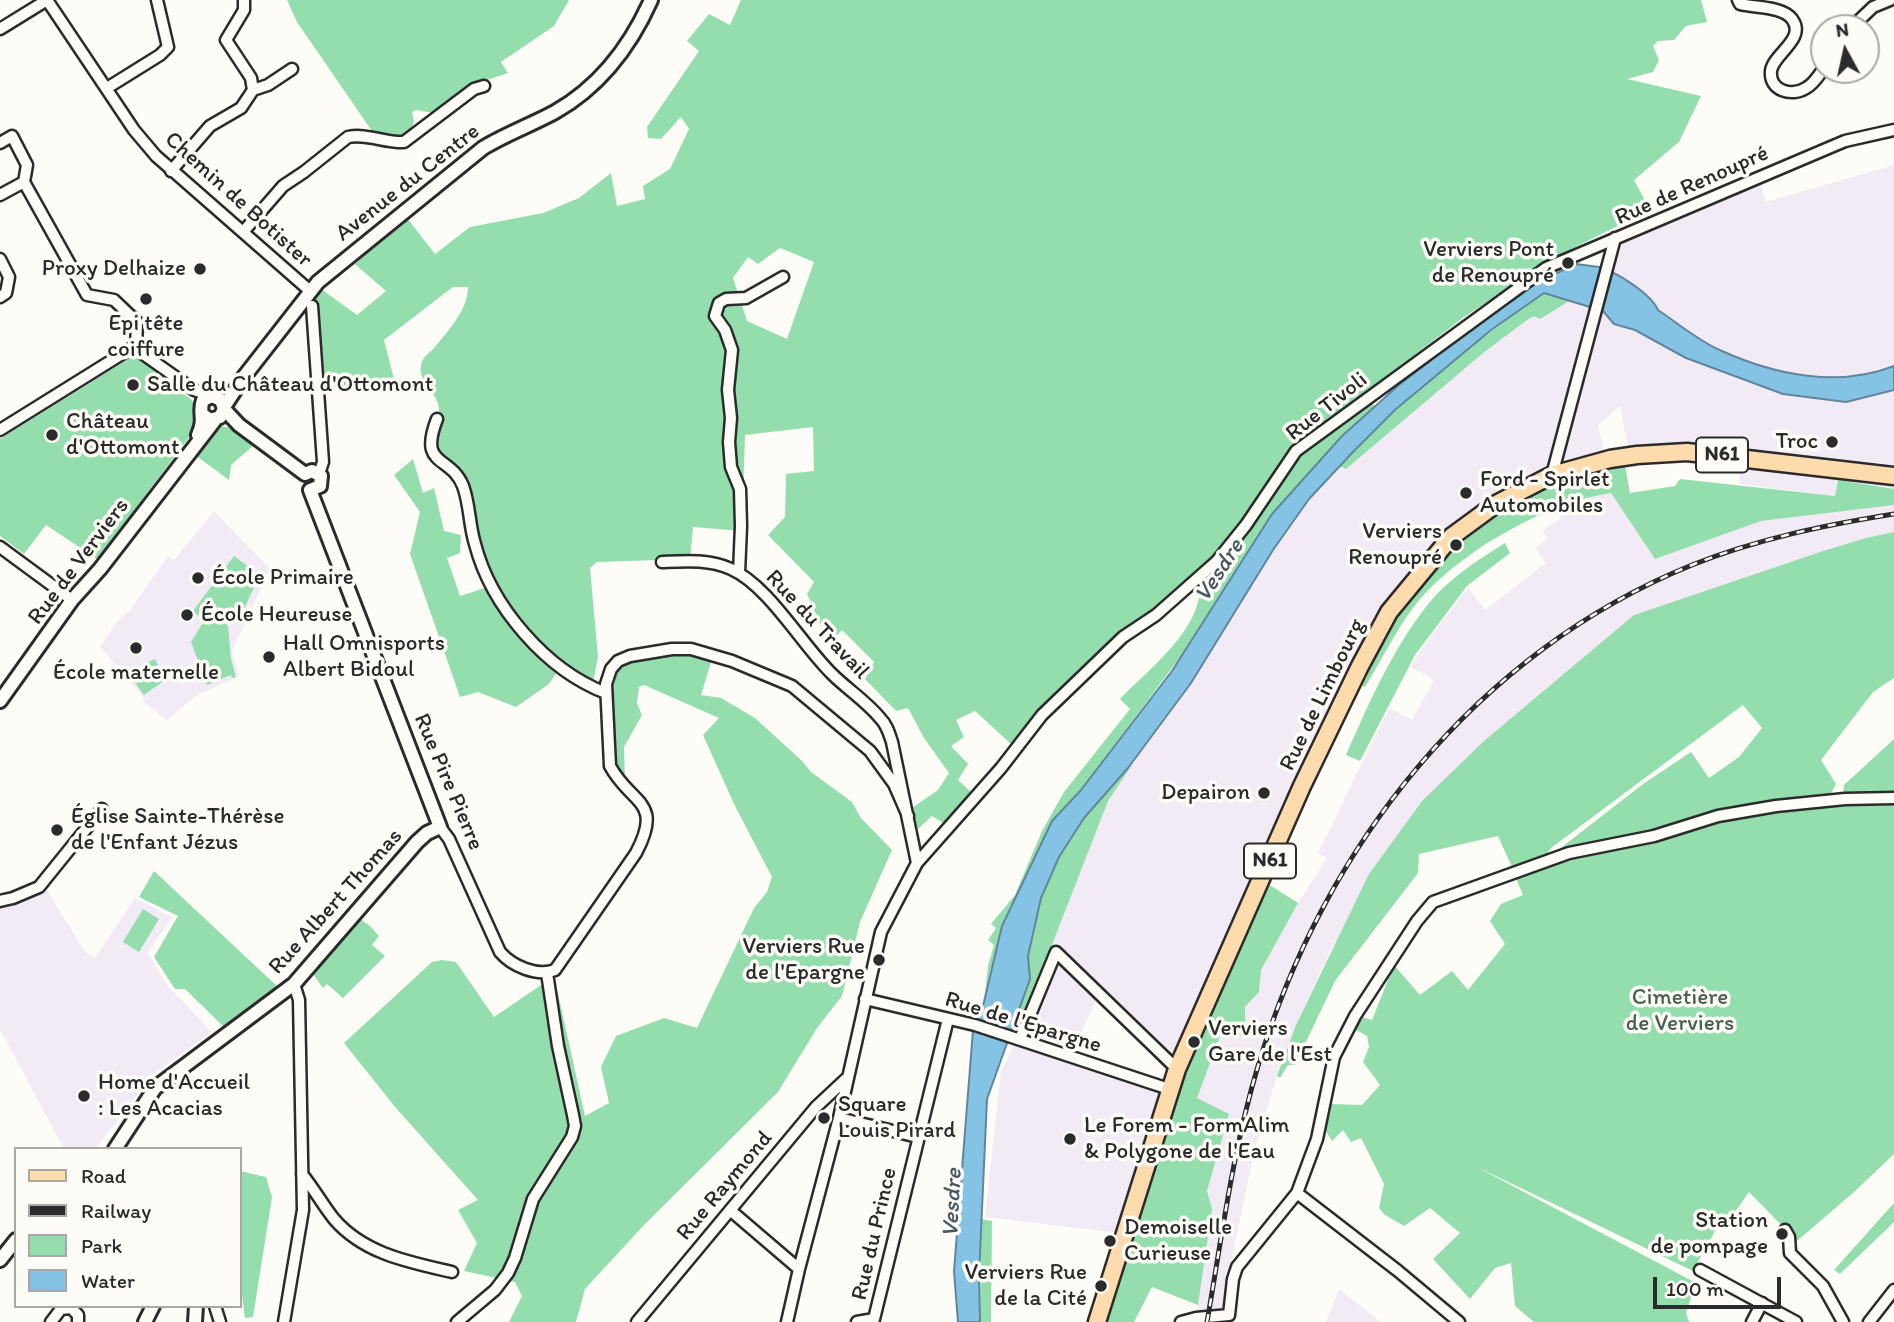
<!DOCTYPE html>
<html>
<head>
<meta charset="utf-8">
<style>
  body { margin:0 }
  #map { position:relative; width:1894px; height:1322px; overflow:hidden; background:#fdfcf7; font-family:Itim,sans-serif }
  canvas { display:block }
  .legend { position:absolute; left:14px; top:1147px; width:228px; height:161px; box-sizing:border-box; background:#fdfcf7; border:2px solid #a9a8a5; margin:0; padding:9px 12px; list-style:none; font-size:21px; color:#2b2b2b }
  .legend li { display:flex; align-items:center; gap:14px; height:35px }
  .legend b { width:35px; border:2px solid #a9a8a5 }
  .north { position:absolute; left:1810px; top:14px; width:70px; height:70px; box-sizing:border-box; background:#fdfcf7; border:2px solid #a9a8a5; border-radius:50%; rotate:352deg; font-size:19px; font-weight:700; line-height:28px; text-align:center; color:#2b2b2b }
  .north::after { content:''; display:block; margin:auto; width:24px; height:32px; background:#2b2b2b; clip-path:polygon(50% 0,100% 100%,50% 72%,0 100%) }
  .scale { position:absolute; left:1653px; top:1277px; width:128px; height:32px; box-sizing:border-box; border:4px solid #2b2b2b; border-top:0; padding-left:9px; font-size:21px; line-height:24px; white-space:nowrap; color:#2b2b2b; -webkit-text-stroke:5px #fdfcf7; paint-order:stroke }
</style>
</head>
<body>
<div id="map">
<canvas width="1894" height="1322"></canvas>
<ul class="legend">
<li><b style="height:9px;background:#fedbac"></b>Road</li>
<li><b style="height:9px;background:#2b2b2b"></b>Railway</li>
<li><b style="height:19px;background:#94dead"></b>Park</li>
<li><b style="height:19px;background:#85c3e5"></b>Water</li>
</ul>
<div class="north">N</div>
<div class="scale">100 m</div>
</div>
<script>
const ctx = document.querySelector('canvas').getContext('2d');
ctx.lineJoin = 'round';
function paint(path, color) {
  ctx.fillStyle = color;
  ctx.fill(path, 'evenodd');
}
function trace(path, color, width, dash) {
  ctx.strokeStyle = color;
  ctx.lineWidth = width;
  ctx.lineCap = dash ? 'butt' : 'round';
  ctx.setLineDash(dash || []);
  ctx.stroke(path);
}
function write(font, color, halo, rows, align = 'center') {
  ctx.font = font + ' Itim,sans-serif';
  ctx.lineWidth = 7;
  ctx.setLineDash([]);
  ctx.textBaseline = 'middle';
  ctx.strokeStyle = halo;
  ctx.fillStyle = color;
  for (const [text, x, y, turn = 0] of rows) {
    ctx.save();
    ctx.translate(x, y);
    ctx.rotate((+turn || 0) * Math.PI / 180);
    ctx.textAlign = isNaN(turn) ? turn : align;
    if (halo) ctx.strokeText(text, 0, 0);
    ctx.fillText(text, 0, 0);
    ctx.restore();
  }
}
paint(new Path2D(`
  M1894,165V366L1877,373L1835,377H1809L1769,369L1719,351L1658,310L1655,304L1615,272L1603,311L1614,324L1635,330L1686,358L1783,394L1846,402L1894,390V489L1838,480L1835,496L1739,484L1742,448L1693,442L1628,447L1620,406L1598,425L1604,451L1567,459L1521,479L1485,500L1438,538L1391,594L1348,668L1275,821L1212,966L1169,1074L1127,1028L1096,1000L1074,1048L1012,1031L1084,818L1191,683L1273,550L1309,499L1351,453L1396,409L1491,330L1544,293L1590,307L1607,253L1622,245L1626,240L1760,183L1766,202Z
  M1611,493L1655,559L1761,521L1833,511L1894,505V532L1866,538L1823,551L1634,615L1331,949L1296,1025L1277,1076L1255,1148L1230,1267L1226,1271L1221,1322H1196L1199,1292L1212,1209L1206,1191L1228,1114L1196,1099L1222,1031L1246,1036L1245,1007L1259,992L1260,970L1298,903L1327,858L1318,853L1389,708L1412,720L1434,680L1411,667L1424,645L1468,588L1485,610L1546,563L1535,548L1548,538L1542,531L1561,518L1555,508L1589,496Z
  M214,511L270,569L232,651L239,676L197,695L167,720L144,702L143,697L100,647L115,624L131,609L168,556L174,560Z
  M45,887L85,952L95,958L135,898L172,917L148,953L167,985L212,1032L153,1074L95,1149H64L0,1029V902Z
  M1014,1044L1161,1092L1119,1233L985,1217L1001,1072Z
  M1339,1289L1381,1322H1326Z`), '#f2ebf6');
paint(new Path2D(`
  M287,0H569L554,26L501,62L508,73L472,85L434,113L416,110L412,112L414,122L407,137L394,139L374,134L297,22Z
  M741,0H1701L1707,22L1686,26L1674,40L1658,41L1653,46L1659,60L1653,72L1627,79L1701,96L1679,142L1634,180L1650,210L1555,257L1464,317L1370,389L1374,407L1342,436L1272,514L1189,645L1081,790L1052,821L1002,926L984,1002L988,966L994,945L988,940L996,928L991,924L1015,895L1042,831L1064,792L1130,709L1120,699C1148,670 1202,629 1200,585C1178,594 1159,607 1140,621C1090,656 1049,697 1011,744L975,711L956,720L964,737L951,746L968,764L958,780L973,794L945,824L932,816L918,829L912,808L938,790L949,773L924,738L908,708L896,711L865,679L874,662L842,630L829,643L807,594L814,582L768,535L785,517L786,474L814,471L813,427L745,435L742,531L693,527L690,559L597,562L590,568L598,657L593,682L573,671L538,644L508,610L481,559L469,498L434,447C434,435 440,420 439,409C438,392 417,382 421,365C422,358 429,353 434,348C448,331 468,310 468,287H453L384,340L395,383L325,388L314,298L321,289L357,315L386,291L355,264L407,218L435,254L470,227L543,213L579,198L611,173L617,206L645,199L643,186L670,169L689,129L681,117L661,139L648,138L647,127L699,51L687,41L709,14L730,25ZM780,248L814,262L787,339L747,321L733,278L748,257L758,264Z
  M1544,293L1571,300L1540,319L1534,316L1527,320L1483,353L1346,469L1339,466C1399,400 1472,344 1544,293Z
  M130,358L141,360L192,400L200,423L97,559L46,525L24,554L0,536V439Z
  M222,426L231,428L253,446L231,465L229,480L195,455L215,429Z
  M413,459L423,493L434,488L444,531L461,535L460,553L447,558L460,596L488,587L559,669L549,684L516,707L478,692L460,697L410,554L420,512L394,475Z
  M1625,466L1630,493L1675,486L1680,479L1835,496L1838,480L1894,489V505L1761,521L1655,559L1611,493C1546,502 1453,555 1413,608C1395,632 1381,661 1365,687L1362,686C1369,672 1375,656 1383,642C1419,576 1485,508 1557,482C1578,474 1603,470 1625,466Z
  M1894,532V678L1873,692L1821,760L1836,784L1829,797L1553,854L1643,784L1691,752L1709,778L1739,757L1762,728L1743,705L1551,848L1546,855L1512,867L1498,836L1419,854L1418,873L1335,981L1295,1065H1288L1280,1078L1277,1076L1296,1025L1369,874L1422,801L1484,741L1634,615L1823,551L1866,538Z
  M1505,543L1510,553L1467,586L1415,655L1360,761L1346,755C1370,701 1396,640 1436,595C1456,574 1481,558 1505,543Z
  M234,556L260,575L243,611L236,612L225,608L220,611L219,618L228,626L231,659L236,677L232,678L231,675L207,685L191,642L204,621L193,611Z
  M687,653L712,659L701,695L721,698L755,718L802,761L811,772L852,802L861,818L892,850L860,922L842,996L817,1028L778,1092L644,1225L585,1289L576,1322H509L522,1296L515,1282L464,1271L477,1243L458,1210L478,1200L396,1108L344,1043L432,962L442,960L456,962L494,1017L544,983L555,980L585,1116L609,1103L601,1067L616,1036L664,1018L697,1028L754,908L767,892L772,877L735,806L703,735L719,718L644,685L639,687L637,703L642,715L624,747L625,779L613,763L610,690L617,672L629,661L651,655Z
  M155,659L165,680L144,695L127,672L131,671L134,675L148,669L146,663Z
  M1894,739V792L1843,794L1844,785Z
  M1134,762L1108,801L1018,1032L1012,1031L1030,979L1028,956L1041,898L1059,857L1084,818Z
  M1848,802H1894V1154L1854,1192L1797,1241L1749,1192L1726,1225L1720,1222L1693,1271L1475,1166L1696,1283L1686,1313L1689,1322H1534L1515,1306L1511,1263L1495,1268L1470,1299L1433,1259L1460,1233L1430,1208L1404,1226L1385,1215L1379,1208L1384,1184L1361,1138L1351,1142L1343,1130L1332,1141L1322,1125L1330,1104L1362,1105L1380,1085L1363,1062L1369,1047L1367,1036L1353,1028L1362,1017L1372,1020L1394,965L1420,995L1452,971L1468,990L1505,944L1490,921L1501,904L1523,895L1515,876L1569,856L1720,819Z
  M154,871L279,988L224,1027L185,989H175L154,957L178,916L139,897Z
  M1268,884L1298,903L1261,970L1259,992L1245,1007L1246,1037L1222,1031L1197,1098L1229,1114L1207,1191L1212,1209L1198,1305L1152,1287L1134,1322H1107L1149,1172L1187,1066L1218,989L1235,962Z
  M143,909L159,919L139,952L123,942Z
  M359,918L370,926L379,936L372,945L385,956L343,998L327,984L323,988L313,974Z
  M240,1171L266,1177L272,1197L253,1317L245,1318L240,1279Z
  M1894,1203V1222L1840,1274L1834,1270Z
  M981,1219L992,1221L991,1322H980Z`), '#94dead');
const water = new Path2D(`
  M1576,264C1584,265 1592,266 1599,267C1617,272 1651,294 1658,310C1679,324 1700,342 1722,351C1775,375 1839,388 1894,366V390L1846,402L1783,394L1686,358L1635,330L1614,324L1603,311L1544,293L1491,330L1396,409L1352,453L1309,499L1273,550L1191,683L1128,768L1084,818L1059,857L1041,898L1028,956L1030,979L987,1099L979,1275L980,1322H958L954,1271L973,1030L984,1002L1002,926L1052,821L1081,790L1172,671L1272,514L1342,436L1400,384L1484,319L1536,283Z`);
paint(water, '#85c3e5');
trace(water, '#61869b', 2);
const minor = new Path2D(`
  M47,0L134,130L156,156L309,290
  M1738,0L1740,4C1755,8 1782,6 1792,19C1807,39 1773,54 1771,71C1769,91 1792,97 1806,88C1814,84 1819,75 1824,68
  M1851,28L1873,7L1890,0
  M0,29L47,0
  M107,88L160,55L168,47L157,0
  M253,90L268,85L292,69
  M0,143L12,136L27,165L24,182L87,295L114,300L137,322L136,349
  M171,171L210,126L241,108L253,90L251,78L226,40L244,10V0
  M0,195L24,182
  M243,232L283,186L304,172L348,137C367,133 385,143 404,142L474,89L484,86
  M0,259L9,277L6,293L0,297
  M312,306L323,462L319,474
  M437,419C418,468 450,454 463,486C470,505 469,525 475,544C491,606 546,670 606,693
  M0,430L130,349H136L194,390L212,396
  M1552,475L1615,238
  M0,547L72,600
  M662,562C685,561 709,559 731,569C769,586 802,645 832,674C847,689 866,701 880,718C887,725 889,733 892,742L917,863
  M739,573L741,526L740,489L731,467L729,442L731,418L728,390L732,350L725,330L715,316L719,303L726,299L746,298L783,277
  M440,827L449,839L500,952C512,966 537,977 555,970L636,853C664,800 631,805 610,766L606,684L611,669L618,661L630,656L672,649H691L732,661L792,686L870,751L894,784L908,816
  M0,901L13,898L39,887L102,809
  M865,999L975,1025L1169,1089
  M1020,1039L1056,952L1177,1069
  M839,1118L918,1137
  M302,1174C314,1189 323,1205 334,1219C364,1254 409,1262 452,1272
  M1297,1193L1398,1271L1459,1322
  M730,1210L799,1269
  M1785,1230L1789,1237L1790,1253L1823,1286L1843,1322
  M1700,1270L1796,1322
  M215,1306L220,1322
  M51,1322L61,1309L71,1308L78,1315V1322
  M284,1322L303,1210L299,1000L294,984
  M457,1322L495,1290L508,1273L515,1258L533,1199L572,1137L575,1126L573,1115L558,1046L547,973
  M637,1322L816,1107L846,1079
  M787,1322L799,1269L839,1118L881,932L917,863L1001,768L1042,715L1123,637L1156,615L1217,561L1246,525L1296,451L1546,268L1845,141L1894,130
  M857,1322L874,1319L948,1019
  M1181,1322L1196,1318L1229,1315L1233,1279L1237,1267L1297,1193L1317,1139L1334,1057L1355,1016L1417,921L1433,902L1569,853L1654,836L1718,816L1776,806L1845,799L1894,798
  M1752,1322L1762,1303
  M1869,1322L1894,1290`);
const tertiary = new Path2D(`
  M224,407L243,378L318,282L483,148C506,134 531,125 555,112C599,87 630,47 651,0
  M224,409L239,425L305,474
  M198,435C206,418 198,412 203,400L212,396L221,400L224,409L220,417L210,420L203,415
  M305,474L312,471L321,476L320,486L310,490
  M0,701L72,600L100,569L215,420
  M115,1149L155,1088L294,984L417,842L427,833L440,827L310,490
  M0,1260L16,1240
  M145,1322L153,1306
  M195,1322L196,1306`);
const primary = new Path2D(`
  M1097,1322L1177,1069L1302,786L1360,666L1389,612L1451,537L1496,504L1552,475L1610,459L1637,455L1687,452L1894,476`);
trace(minor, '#2b2b2b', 15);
trace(tertiary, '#2b2b2b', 18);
trace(primary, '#2b2b2b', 21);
trace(minor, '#fdfcf7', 10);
trace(tertiary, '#fdfcf7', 12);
trace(primary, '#fedbac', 16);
const rail = new Path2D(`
  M1207,1322C1222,1236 1233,1149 1258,1066C1323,847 1477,652 1692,565C1757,539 1825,525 1894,514`);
trace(rail, '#2b2b2b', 5);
trace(rail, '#fdfcf7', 2.5, [8]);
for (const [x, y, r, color] of [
  [1568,263,7,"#2b2b2b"],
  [200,269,7,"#2b2b2b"],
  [146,299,7,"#2b2b2b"],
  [133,385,7,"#2b2b2b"],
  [52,435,7,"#2b2b2b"],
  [1832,442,7,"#2b2b2b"],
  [1466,493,7,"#2b2b2b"],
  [1456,545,7,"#2b2b2b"],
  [198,578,7,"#2b2b2b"],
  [187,615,7,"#2b2b2b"],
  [136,648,7,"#2b2b2b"],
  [269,657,7,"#2b2b2b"],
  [1264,793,7,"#2b2b2b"],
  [57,830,7,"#2b2b2b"],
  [879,960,7,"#2b2b2b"],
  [1194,1042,7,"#2b2b2b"],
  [84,1096,7,"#2b2b2b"],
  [824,1118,7,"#2b2b2b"],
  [1070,1139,7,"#2b2b2b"],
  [1782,1234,7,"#2b2b2b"],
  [1110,1241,7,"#2b2b2b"],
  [1101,1286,7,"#2b2b2b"]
]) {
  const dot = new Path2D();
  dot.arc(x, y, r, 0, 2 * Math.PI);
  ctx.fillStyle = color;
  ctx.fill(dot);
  trace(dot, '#fdfcf7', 2.5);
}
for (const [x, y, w] of [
  [1722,455,52],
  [1270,861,52]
]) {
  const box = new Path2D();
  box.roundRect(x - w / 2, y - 17.5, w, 35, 5);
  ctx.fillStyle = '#fdfcf7';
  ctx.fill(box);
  trace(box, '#2b2b2b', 2);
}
write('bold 21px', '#2b2b2b', null, [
  ["N61",1722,455],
  ["N61",1270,861]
]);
write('23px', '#2b2b2b', '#fdfcf7', [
  ["Avenue du Centre",408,183,-38],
  ["Rue de Renoupré",1692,186,-24],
  ["Chemin de Botister",238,200,42],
  ["Rue Tivoli",1327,407,-38],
  ["Rue de Verviers",79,562,-53],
  ["Rue du Travail",817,625,47],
  ["Rue de Limbourg",1323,695,-64],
  ["Rue Pire Pierre",448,782,67],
  ["Rue Albert Thomas",336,902,-48],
  ["Rue de l'Epargne",1023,1023,17],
  ["Rue Raymond",725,1186,-50],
  ["Rue du Prince",875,1234,-77]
]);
write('23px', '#2b2b2b', '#fdfcf7', [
  ["Verviers Pont",1554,250,"right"],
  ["de Renoupré",1554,276,"right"],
  ["Proxy Delhaize",186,269,"right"],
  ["Epi tête",146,324,"center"],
  ["coiffure",146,350,"center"],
  ["Salle du Château d'Ottomont",147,385],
  ["Château",66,422],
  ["d'Ottomont",66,448],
  ["Troc",1818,442,"right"],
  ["Ford - Spirlet",1480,480],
  ["Automobiles",1480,506],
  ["Verviers",1442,532,"right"],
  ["Renoupré",1442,558,"right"],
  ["École Primaire",212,578],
  ["École Heureuse",201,615],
  ["Hall Omnisports",283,644],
  ["Albert Bidoul",283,670],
  ["École maternelle",136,673,"center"],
  ["Depairon",1250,793,"right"],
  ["Église Sainte-Thérèse",71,817],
  ["de l'Enfant Jézus",71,843],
  ["Verviers Rue",865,947,"right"],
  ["de l'Epargne",865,973,"right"],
  ["Verviers",1208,1029],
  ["Gare de l'Est",1208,1055],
  ["Home d'Accueil",98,1083],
  [": Les Acacias",98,1109],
  ["Square",838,1105],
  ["Louis Pirard",838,1131],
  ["Le Forem - FormAlim",1084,1126],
  ["& Polygone de l'Eau",1084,1152],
  ["Station",1768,1221,"right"],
  ["de pompage",1768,1247,"right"],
  ["Demoiselle",1124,1228],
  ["Curieuse",1124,1254],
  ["Verviers Rue",1087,1273,"right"],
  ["de la Cité",1087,1299,"right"]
], 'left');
write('23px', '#4a6152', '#fdfcf7', [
  ["Cimetière",1680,998],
  ["de Verviers",1680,1024]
]);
write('italic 24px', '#465963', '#fdfcf7', [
  ["Vesdre",1220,571,-57],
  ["Vesdre",953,1203,-87]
]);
</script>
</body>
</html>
